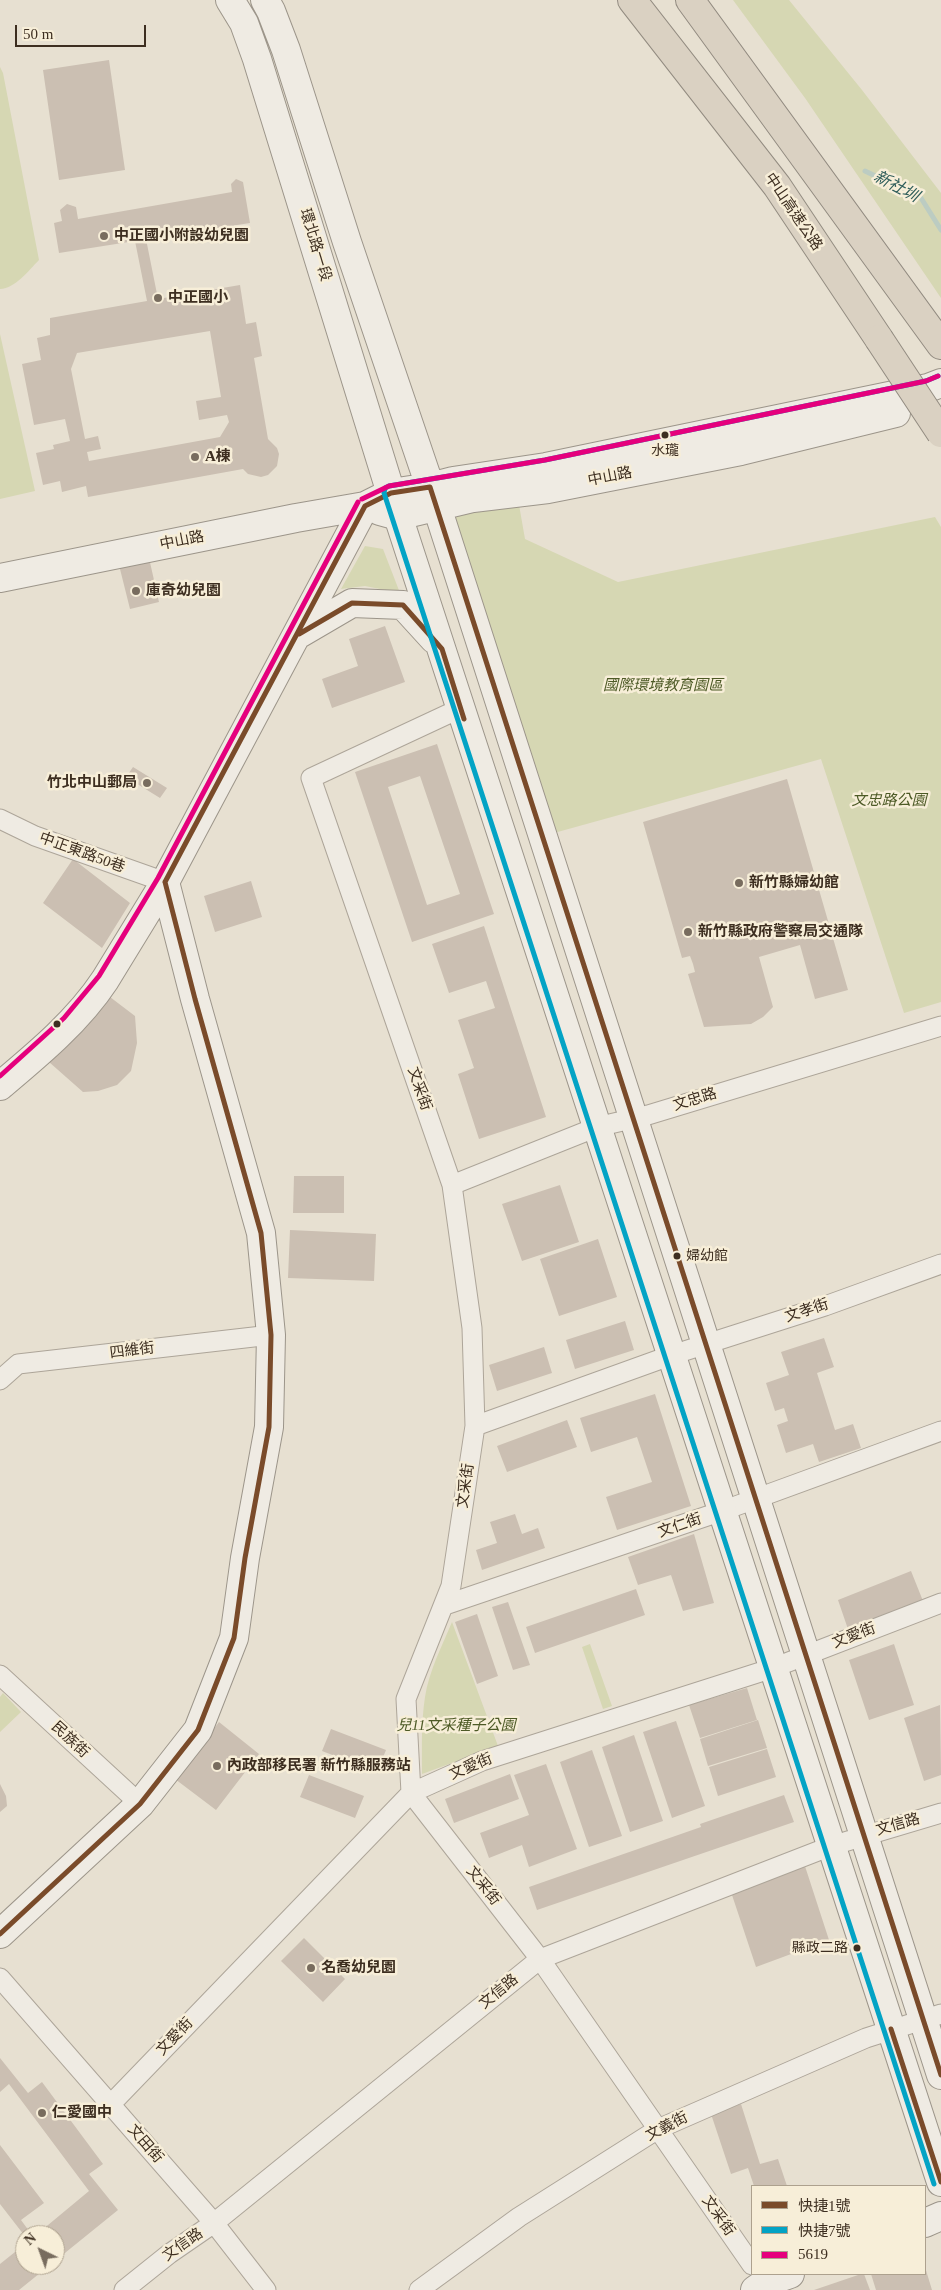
<!DOCTYPE html>
<html>
<head>
<meta charset="utf-8">
<style>
  body { margin:0 }
  #map { position:relative; width:941px; height:2290px; overflow:hidden; background:#e7e0d1; font-family:"Times New Roman","Noto Sans TC",serif }
  canvas { display:block }
  .legend { position:absolute; left:751px; top:2185px; width:175px; height:90px; box-sizing:border-box; background:#f7eed8; border:1px solid #ada18e; margin:0; padding:6px 9px; list-style:none; font-size:15px; color:#3d2e20 }
  .legend li { display:flex; align-items:center; gap:10px; height:25px }
  .legend b { width:25px; border:1px solid #ada18e }
  .north { position:absolute; left:15px; top:2225px; width:50px; height:50px; box-sizing:border-box; background:#f7eed8; border:1px solid #ada18e; border-radius:50%; rotate:318deg; font-size:14px; font-weight:700; line-height:20px; text-align:center; color:#3d2e20 }
  .north::after { content:''; display:block; margin:auto; width:18px; height:22px; background:#786c5e; clip-path:polygon(50% 0,100% 100%,50% 72%,0 100%) }
  .scale { position:absolute; left:15px; top:25px; width:131px; height:22px; box-sizing:border-box; border:2px solid #3d2e20; border-top:0; padding-left:6px; font-size:15px; line-height:18px; white-space:nowrap; color:#3d2e20; -webkit-text-stroke:4px #f7eed8; paint-order:stroke }
</style>
</head>
<body>
<div id="map">
<canvas width="941" height="2290"></canvas>
<ul class="legend">
<li><b style="height:6px;background:#7a4b2a"></b>快捷1號</li>
<li><b style="height:6px;background:#03a3c5"></b>快捷7號</li>
<li><b style="height:6px;background:#e5007d"></b>5619</li>
</ul>
<div class="north">N</div>
<div class="scale">50 m</div>
</div>
<script>
const ctx = document.querySelector('canvas').getContext('2d');
ctx.lineJoin = 'round';
function paint(path, color) {
  ctx.fillStyle = color;
  ctx.fill(path, 'evenodd');
}
function trace(path, color, width, dash) {
  ctx.strokeStyle = color;
  ctx.lineWidth = width;
  ctx.lineCap = dash ? 'butt' : 'round';
  ctx.setLineDash(dash || []);
  ctx.stroke(path);
}
function write(font, color, halo, rows, align = 'center') {
  ctx.font = font + ' "Times New Roman","Noto Sans TC",serif';
  ctx.lineWidth = 5;
  ctx.setLineDash([]);
  ctx.textBaseline = 'middle';
  ctx.strokeStyle = halo;
  ctx.fillStyle = color;
  for (const [text, x, y, turn = 0] of rows) {
    ctx.save();
    ctx.translate(x, y);
    ctx.rotate((+turn || 0) * Math.PI / 180);
    ctx.textAlign = isNaN(turn) ? turn : align;
    if (halo) ctx.strokeText(text, 0, 0);
    ctx.fillText(text, 0, 0);
    ctx.restore();
  }
}
paint(new Path2D(`
  M733,0H789L862,90L941,193V298L805,98Z
  M0,67L3,73L39,260C28,271 16,288 0,289Z
  M0,334L35,491L0,499Z
  M518,499L525,539L618,582L935,517L941,527V1002L904,1013L821,759L554,833L451,513Z
  M365,546L383,549L400,593L365,586L341,589Z
  M452,1622L498,1746L422,1774C422,1749 421,1723 425,1697C429,1671 442,1646 452,1622Z
  M590,1644L612,1706L603,1709L582,1647Z
  M3,1693L21,1712L0,1732V1697Z`), '#d6d7b3');
trace(new Path2D(`
  M865,171L921,198L941,230`), '#bcccc2', 5);
paint(new Path2D(`
  M109,60L125,170L59,180L43,70Z
  M236,179L243,182L250,223L146,239L158,299L240,285L246,324L256,322L262,356L254,358L268,439L277,448L279,454L277,466L268,475L261,477L248,474L243,469L88,497L86,486L62,492L60,481L43,485L36,453L54,449L53,445L70,441L65,419L34,425L22,364L41,360L37,338L50,335V318L147,301L135,241L59,253L54,223L62,221L60,210L67,204L76,207L78,219L232,192L231,184ZM210,331L221,397L196,401L199,420L227,415L229,422L220,437L89,461L87,452L101,449L98,436L85,439L71,369L77,353Z
  M149,558L159,602L130,609L119,565Z
  M385,626L405,682L332,708L322,679L358,666L349,639Z
  M437,744L494,914L412,942L355,772ZM420,776L460,894L427,905L388,787Z
  M133,767L167,788L160,798L126,777Z
  M787,779L848,990L815,999L800,945L759,957L773,1007L763,1017L751,1024L704,1027L688,974L695,972L693,964L690,956L682,958L643,822Z
  M73,859L130,903L102,948L43,903Z
  M251,881L262,917L215,932L204,896Z
  M484,926L546,1117L479,1139L458,1074L474,1068L458,1020L495,1008L486,981L449,993L432,944Z
  M110,997L135,1016L137,1043L131,1071L117,1085L98,1091L83,1092L49,1062Z
  M294,1176H344V1213H293Z
  M560,1185L579,1242L522,1261L502,1204Z
  M290,1230L376,1234L374,1281L288,1278Z
  M598,1239L617,1297L559,1316L540,1259Z
  M625,1321L634,1350L575,1369L566,1340Z
  M824,1338L834,1367L817,1373L835,1430L853,1424L861,1448L819,1462L813,1444L786,1453L777,1425L788,1421L784,1408L775,1411L766,1383L789,1375L781,1352Z
  M544,1347L552,1373L497,1391L489,1365Z
  M655,1394L691,1506L617,1530L606,1497L652,1482L637,1437L591,1452L580,1418Z
  M567,1420L577,1447L507,1472L497,1446Z
  M515,1514L522,1534L538,1528L545,1548L482,1570L476,1550L497,1543L490,1522Z
  M694,1534L714,1603L683,1611L671,1575L638,1585L628,1557Z
  M911,1571L925,1606L850,1635L838,1600Z
  M636,1589L645,1615L535,1653L526,1627Z
  M508,1602L530,1665L513,1670L492,1607Z
  M477,1614L498,1676L477,1684L455,1622Z
  M894,1644L914,1705L869,1720L849,1660Z
  M747,1688L757,1720L700,1738L689,1705Z
  M940,1705L941,1775L924,1781L904,1718Z
  M758,1720L767,1748L708,1766L700,1739Z
  M676,1721L705,1806L672,1818L643,1732Z
  M219,1722L259,1754L216,1810L175,1779Z
  M331,1729L386,1750L377,1772L322,1751Z
  M634,1735L663,1821L630,1832L602,1747Z
  M767,1749L776,1777L718,1796L709,1767Z
  M592,1750L622,1836L589,1847L560,1762Z
  M546,1764L577,1849L529,1867L522,1845L489,1858L480,1833L529,1815L514,1775Z
  M510,1774L519,1799L454,1823L445,1799Z
  M309,1775L364,1796L355,1818L300,1797Z
  M0,1784L6,1796L7,1806L0,1812Z
  M784,1795L794,1822L537,1910L529,1887L701,1827L700,1824Z
  M803,1860L829,1940L756,1967L730,1889Z
  M304,1938L345,1979L323,2002L281,1961Z
  M0,2058L28,2093L42,2082L103,2164L89,2174L118,2210L55,2261V2235H36L89,2191L9,2084L0,2092Z
  M741,2104L760,2164L778,2159L787,2186H754L748,2168L731,2174L711,2114Z
  M0,2145L44,2203L21,2220L32,2235H24L0,2204Z
  M25,2244V2265H50L19,2290H0V2264Z
  M925,2267L932,2290H876L871,2274H925Z
  M861,2274H864L870,2290H814Z`), '#cbbfb2');
const street = new Path2D(`
  M461,708L311,778L452,1185L472,1328L475,1426L451,1586L406,1699L411,1793L540,1959L752,2265
  M0,819L35,836L165,882
  M452,1185L597,1127L648,1115L941,1026
  M0,1380L18,1364L271,1335
  M475,1426L672,1355L825,1306L941,1264
  M445,1605L722,1511L941,1431
  M0,1675L140,1804
  M0,1978L214,2223L266,2290
  M111,2104L411,1793L482,1761L773,1668L941,1603
  M124,2290L169,2254L214,2223L540,1959L831,1846L941,1813
  M419,2290L519,2217L658,2129L866,2038L941,2014`);
const secondary = new Path2D(`
  M230,0L244,23L257,59L398,516L941,2182
  M265,0L271,11L286,50L347,242L437,507L941,2075
  M380,511L398,516L473,498L548,489L741,451L896,413
  M0,578L296,518L365,506L391,493L430,487L453,481L546,467L928,388L941,383
  M299,634L352,603L403,605L434,639
  M0,1086C37,1055 78,1021 105,980L165,882L365,506
  M0,1934L140,1804L198,1730L234,1638L245,1558L269,1427L271,1335L261,1233L195,999L165,882
  M925,2223L941,2216
  M755,2290L765,2283L790,2274`);
const highway = new Path2D(`
  M632,0L777,186L879,339
  M690,0L941,345`);
trace(street, '#ada599', 21);
trace(secondary, '#9c958a', 30);
trace(highway, '#928b80', 30);
trace(street, '#efebe3', 19);
trace(secondary, '#efebe3', 28);
trace(highway, '#dad1c2', 28);
const highwayBridge = new Path2D(`
  M879,339L941,433`);
trace(highwayBridge, '#928b80', 30, []);
trace(highwayBridge, '#dad1c2', 28);
trace(new Path2D(`
  M299,634L352,603L403,605L442,649L464,719
  M165,882L365,506L391,493L430,487L941,2075
  M0,1934L140,1804L198,1730L234,1638L245,1558L269,1427L271,1335L261,1233L195,999L165,882
  M891,2029L941,2182`), '#7a4b2a', 5);
trace(new Path2D(`
  M934,2184L384,493L385,488L389,486L545,460L926,381L938,376`), '#03a3c5', 5);
trace(new Path2D(`
  M362,499L389,486L545,460L926,381L938,376
  M0,1076L64,1018L99,976L158,878L358,502`), '#e5007d', 5);
for (const [x, y, r, color] of [
  [104,236,5,"#786c5e"],
  [158,298,5,"#786c5e"],
  [665,435,4.5,"#3d2e20"],
  [195,457,5,"#786c5e"],
  [136,591,5,"#786c5e"],
  [147,783,5,"#786c5e"],
  [739,883,5,"#786c5e"],
  [688,932,5,"#786c5e"],
  [57,1024,4.5,"#3d2e20"],
  [677,1256,4.5,"#3d2e20"],
  [217,1766,5,"#786c5e"],
  [857,1948,4.5,"#3d2e20"],
  [311,1968,5,"#786c5e"],
  [42,2113,5,"#786c5e"]
]) {
  const dot = new Path2D();
  dot.arc(x, y, r, 0, 2 * Math.PI);
  ctx.fillStyle = color;
  ctx.fill(dot);
  trace(dot, '#f7eed8', 2);
}
write('14px', '#3d2e20', '#f7eed8', [
  ["水瓏",665,451],
  ["婦幼館",686,1256,"left"],
  ["縣政二路",848,1948,"right"]
]);
write('15px', '#3d2e20', '#f7eed8', [
  ["中山高速公路",793,212,56],
  ["環北路一段",315,245,73],
  ["中山路",610,477,-11],
  ["中山路",182,541,-11],
  ["中正東路50巷",82,853,20],
  ["文采街",419,1089,71],
  ["文忠路",695,1100,-17],
  ["文孝街",807,1311,-18],
  ["四維街",132,1351,-7],
  ["文采街",466,1486,-82],
  ["文仁街",680,1526,-19],
  ["文愛街",854,1636,-21],
  ["民族街",70,1740,43],
  ["文愛街",471,1767,-23],
  ["文信路",898,1825,-16],
  ["文采街",483,1886,52],
  ["文信路",499,1992,-39],
  ["文愛街",175,2037,-46],
  ["文義街",667,2127,-27],
  ["文田街",145,2144,49],
  ["文采街",718,2216,55],
  ["文信路",183,2245,-35]
]);
write('bold 15px', '#3d2e20', '#f7eed8', [
  ["中正國小附設幼兒園",114,236],
  ["中正國小",168,298],
  ["A棟",205,457],
  ["庫奇幼兒園",146,591],
  ["竹北中山郵局",137,783,"right"],
  ["新竹縣婦幼館",749,883],
  ["新竹縣政府警察局交通隊",698,932],
  ["內政部移民署 新竹縣服務站",227,1766],
  ["名喬幼兒園",321,1968],
  ["仁愛國中",52,2113]
], 'left');
write('italic 15px', '#4d5a26', '#f7eed8', [
  ["國際環境教育園區",663,686],
  ["文忠路公園",889,801],
  ["兒11文采種子公園",456,1726]
]);
write('italic 16px', '#2f5d5a', '#f7eed8', [
  ["新社圳",896,187,28]
]);
</script>
</body>
</html>
